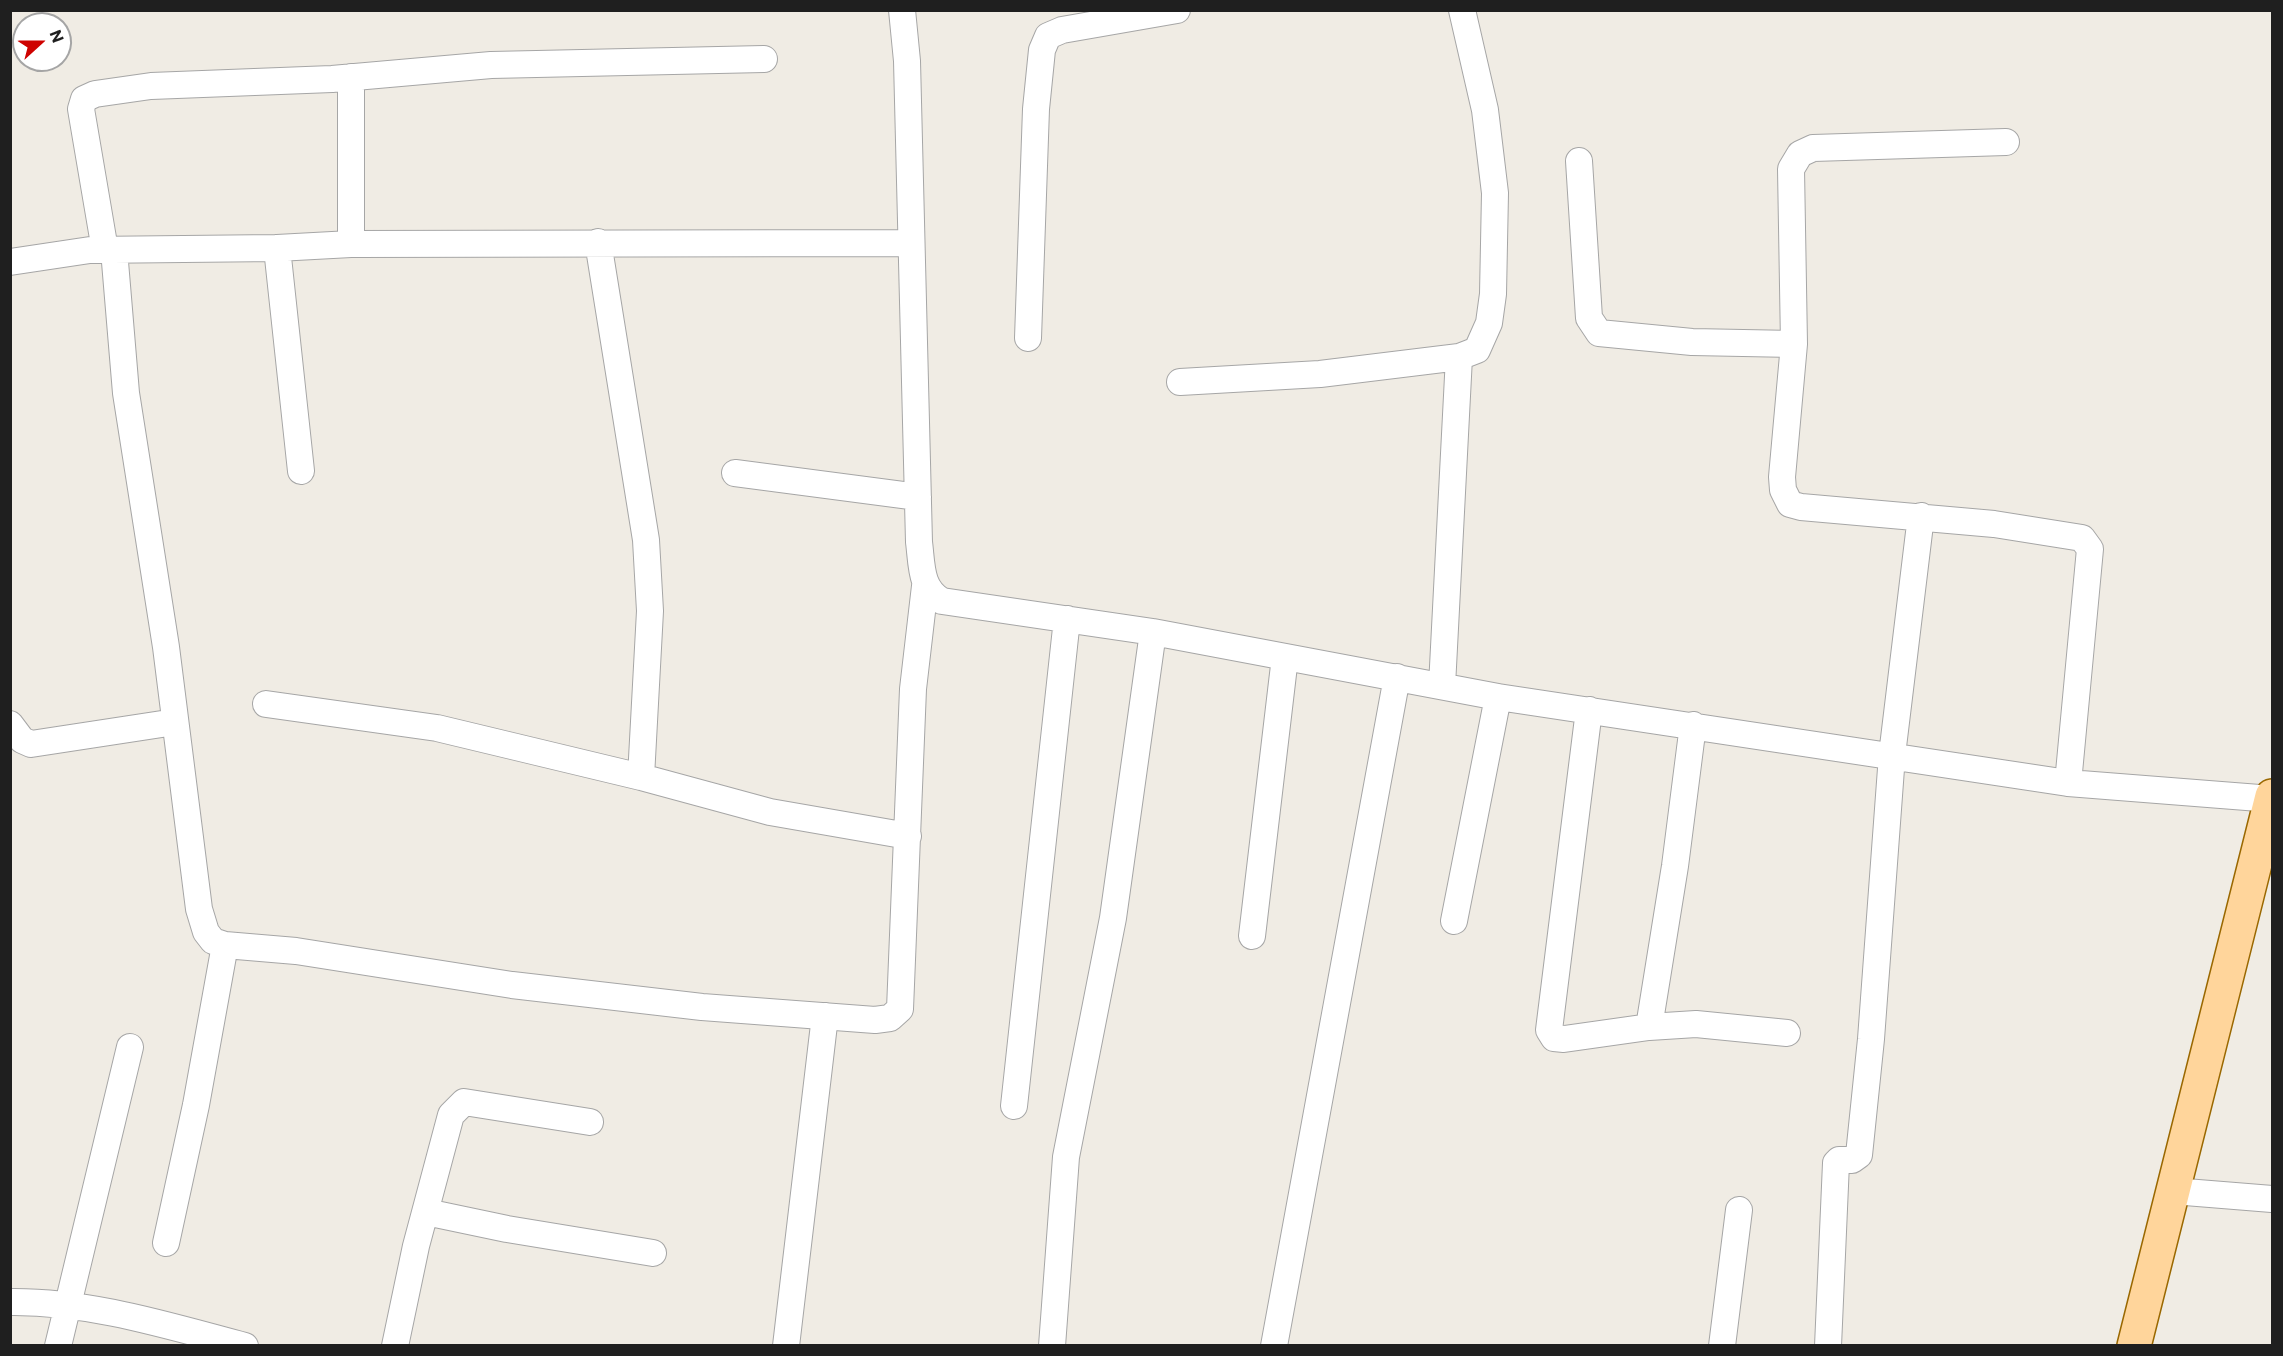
<!DOCTYPE html>
<html>
<head>
<meta charset="utf-8">
<style>
  body { margin:0 }
  #map { position:relative; width:2283px; height:1356px; overflow:hidden; background:#f0ece4; font-family:Commissioner,sans-serif }
  canvas { display:block }
  .frame { position:absolute; inset:0; border:12px solid #1f1f1f; pointer-events:none }
  .north { position:absolute; left:12px; top:12px; width:60px; height:60px; box-sizing:border-box; background:#fff; border:2px solid #a5a5a5; border-radius:50%; rotate:69deg; font-size:16px; font-weight:700; line-height:24px; text-align:center; color:#1f1f1f }
  .north::after { content:''; display:block; margin:auto; width:21px; height:27px; background:#ce0200; clip-path:polygon(50% 0,100% 100%,50% 72%,0 100%) }
</style>
</head>
<body>
<div id="map">
<canvas width="2283" height="1356"></canvas>
<div class="frame"></div>
<div class="north">N</div>
</div>
<script>
const ctx = document.querySelector('canvas').getContext('2d');
ctx.lineJoin = 'round';
function trace(path, color, width, dash) {
  ctx.strokeStyle = color;
  ctx.lineWidth = width;
  ctx.lineCap = dash ? 'butt' : 'round';
  ctx.setLineDash(dash || []);
  ctx.stroke(path);
}
const minor = new Path2D(`
  M902,10L907,61L919,542C922,565 920,589 942,601L1153,632L1498,697L2068,783L2272,799
  M2006,142L1813,148L1800,154L1791,169L1794,344L1782,477L1783,490L1790,504L1801,507L1994,524L2082,538L2090,549L2068,783
  M1579,161L1589,318L1599,333L1692,342L1794,344
  M598,242L646,540L650,611L641,777
  M351,244V77
  M277,248L301,471
  M105,250L81,109L84,99L95,94L151,86L332,79L491,65L764,59
  M114,250L126,393L166,647L199,909L206,932L213,941L225,945L296,951L512,985L702,1007L875,1020L890,1018L900,1009L913,689L925,586
  M10,262L90,250L277,248L351,244L911,243
  M1028,338L1036,109L1042,50L1048,36L1062,30L1177,10
  M1180,382L1320,374L1459,357L1477,350L1489,323L1493,294L1495,193L1485,110L1462,10
  M735,473L918,497
  M1442,686L1459,357
  M266,704L437,728L641,777L770,812L908,836
  M1589,710L1549,1030L1554,1038L1564,1039L1649,1027L1696,1024L1787,1033
  M10,724L22,740L31,744L175,722
  M1454,921L1498,697
  M1252,936L1285,657
  M1649,1027L1675,866L1693,725
  M1014,1106L1067,619
  M2173,1191L2272,1199
  M426,1212L507,1229L653,1253
  M166,1243L196,1105L225,945
  M10,1302C90,1301 169,1326 245,1346
  M58,1346L130,1047
  M395,1346L416,1246L451,1115L464,1102L590,1122
  M786,1346L825,1016
  M1052,1346L1066,1157L1113,918L1153,632
  M1274,1346L1397,677
  M1722,1346L1739,1210
  M1828,1346L1836,1163L1839,1160H1852L1859,1155L1871,1039L1892,755L1921,516`);
const major = new Path2D(`
  M2134,1346L2272,796`);
trace(minor, '#a6a6a6', 28);
trace(major, '#9a6800', 36);
trace(minor, '#fff', 26);
trace(major, '#ffd59b', 33);
</script>
</body>
</html>
